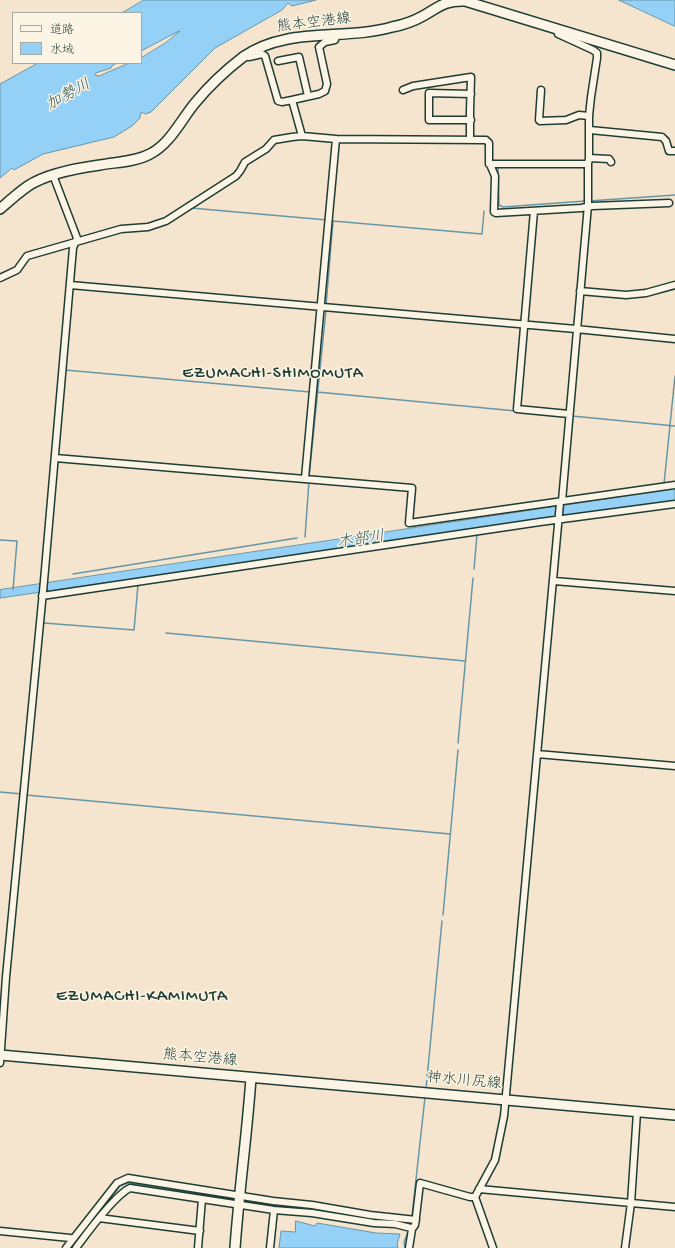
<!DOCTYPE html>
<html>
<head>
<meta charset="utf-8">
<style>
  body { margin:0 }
  #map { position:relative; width:675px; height:1248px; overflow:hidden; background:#f5e5ce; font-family:"Gochi Hand","Klee One",sans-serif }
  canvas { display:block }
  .legend { position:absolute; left:12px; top:12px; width:130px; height:52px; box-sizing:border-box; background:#fcf5e5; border:1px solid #a4ab9e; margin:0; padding:5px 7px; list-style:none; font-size:12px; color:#1f3d34 }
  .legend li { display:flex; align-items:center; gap:8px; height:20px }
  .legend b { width:20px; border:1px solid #a4ab9e }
</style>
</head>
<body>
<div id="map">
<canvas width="675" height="1248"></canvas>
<ul class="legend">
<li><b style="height:5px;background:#fcf5e5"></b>道路</li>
<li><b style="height:11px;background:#95d1f6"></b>水域</li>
</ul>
</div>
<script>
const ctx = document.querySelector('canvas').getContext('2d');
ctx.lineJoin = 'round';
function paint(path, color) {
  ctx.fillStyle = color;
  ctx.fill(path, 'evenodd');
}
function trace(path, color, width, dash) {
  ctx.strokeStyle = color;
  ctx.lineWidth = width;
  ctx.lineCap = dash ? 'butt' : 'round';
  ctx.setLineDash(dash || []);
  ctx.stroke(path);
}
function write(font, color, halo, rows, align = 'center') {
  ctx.font = font + ' "Gochi Hand","Klee One",sans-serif';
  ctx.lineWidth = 3;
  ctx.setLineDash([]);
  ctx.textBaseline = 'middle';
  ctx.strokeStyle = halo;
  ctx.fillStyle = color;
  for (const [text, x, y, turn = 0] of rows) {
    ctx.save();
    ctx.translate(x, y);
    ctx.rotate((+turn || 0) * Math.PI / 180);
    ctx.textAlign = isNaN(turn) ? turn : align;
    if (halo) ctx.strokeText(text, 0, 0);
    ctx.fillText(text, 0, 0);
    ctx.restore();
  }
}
const water = new Path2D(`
  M144,0H316L292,6L288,3L282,10L215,48L151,112L145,114L141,112L140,118L132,126L114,137L43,154L14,170L12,168L0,178V84L38,63H117L113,65L111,68L96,73L95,75L99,76L129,63H141V58L165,43L180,31H179L141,51V13H122Z
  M619,0H675V26Z
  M675,489V501L0,598V590Z
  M296,1221L315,1226L317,1223L376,1233L400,1234L397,1244L398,1248H279L281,1231L295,1232Z`);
paint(water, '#95d1f6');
trace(water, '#6696a8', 1);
trace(new Path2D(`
  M498,166L499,205L503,207L585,201
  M589,201L675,195
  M191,208L327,220
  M326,306L333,221L482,234L484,211
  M65,370L310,392
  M317,392L516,411
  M572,416L675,426
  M309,477L326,310
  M664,484L675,376
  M305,537L309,481
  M0,540L17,541L13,590
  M474,569L477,534
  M73,574L297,538
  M44,623L134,630L138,585
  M166,633L465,661
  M458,743L473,578
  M0,792L22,794
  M26,795L450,834
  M443,915L458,750
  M426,1089L442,921
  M246,1202L309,1208L385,1220
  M412,1216L425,1097
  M93,1221L120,1186L128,1183L232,1199
  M407,1222L411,1223L410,1226
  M72,1248L83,1234
  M405,1248L404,1242L408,1232`), '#6696a8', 1.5);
const minor = new Path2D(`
  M249,57L262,54L265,56L278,101L282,102L292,100L302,136
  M278,61L299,57L308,96
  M403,90L413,86L471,77L470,111V140
  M541,90L539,120L540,121L566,120L579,115L589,116
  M471,94L429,93V120H471
  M292,100L319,94L325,91L327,84L319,47L325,42L335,40L336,35
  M590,130L662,137L666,141L669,151H675
  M589,158L609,159L611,162
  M489,164H588
  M534,211L517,409L569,414
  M0,278L17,270L27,256L121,229L148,227L166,221L236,176L240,171L245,162L266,149L274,140L292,137L302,136L336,139L486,140L489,143V162L495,176L494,212L496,213L581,208L592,206L669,203
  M70,285L576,329L675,339
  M580,291L626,295L646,293L675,285
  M55,458L412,488L409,523L675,485
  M305,478L336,139
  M554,581L675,591
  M42,596L540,522L675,504
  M537,754L675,766
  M0,1063L6,977L44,581L73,248L77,238L53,175
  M479,1189L675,1207
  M99,1218L200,1231
  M0,1231L70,1238L72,1239
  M66,1248L117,1183L128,1178L273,1201L312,1205L370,1215L416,1220
  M76,1248C87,1233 115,1195 130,1188L274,1210L312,1213L374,1223L395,1224L411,1228L412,1229
  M198,1248L202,1199
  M270,1248L274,1210
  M409,1248L412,1229L415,1225L420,1183L470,1197H475
  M493,1248L475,1197L495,1160L504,1116L560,503L562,501L588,205V164L589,158V116L591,97L597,58V53L593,50L558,34L557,29
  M625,1248L631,1203L637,1112`);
const secondary = new Path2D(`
  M0,209C9,201 18,193 28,186C46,174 78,168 100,165C116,162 135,162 150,154C170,144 181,120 195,103C209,86 226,70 243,57C287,26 343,41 392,27C403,25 414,21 423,16C439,7 445,0 465,1L675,65
  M0,1055L675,1115
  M235,1248C239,1191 247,1135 251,1078`);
trace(minor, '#1f3d34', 9);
trace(secondary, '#1f3d34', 12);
trace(minor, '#fcf5e5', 6);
trace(secondary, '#fcf5e5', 9);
write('15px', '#1f3d34', '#fcf5e5', [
  ["熊本空港線",314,24,-7],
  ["熊本空港線",200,1059,5],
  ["神水川尻線",464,1082,5]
]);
write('italic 16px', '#375b5b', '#fcf5e5', [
  ["加勢川",69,96,-29],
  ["木部川",361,541,-8]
]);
ctx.letterSpacing = '1px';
write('17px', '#1f3d34', '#fcf5e5', [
  ["EZUMACHI-SHIMOMUTA",273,374],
  ["EZUMACHI-KAMIMUTA",142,997]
]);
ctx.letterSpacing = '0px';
</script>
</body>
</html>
